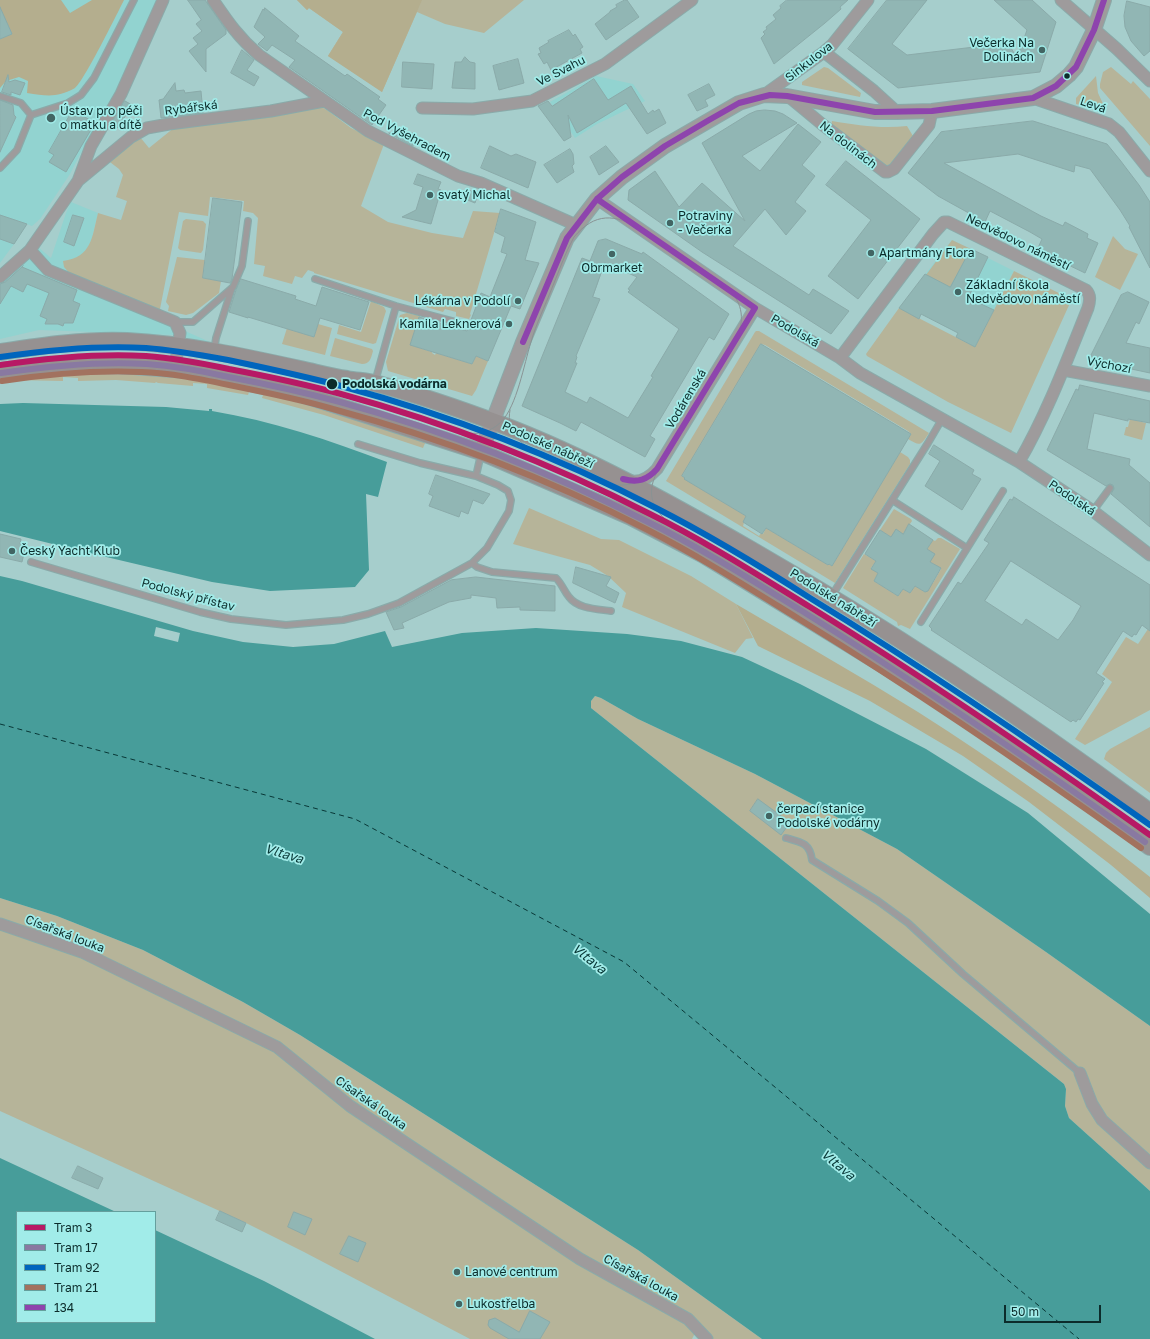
<!DOCTYPE html>
<html>
<head>
<meta charset="utf-8">
<style>
  body { margin:0 }
  #map { position:relative; width:1150px; height:1339px; overflow:hidden; background:#a6cecc; font-family:"Golos Text",sans-serif }
  canvas { display:block }
  .legend { position:absolute; left:16px; top:1211px; width:140px; height:112px; box-sizing:border-box; background:#a1ece9; border:1px solid #659f9d; margin:0; padding:5px 7px; list-style:none; font-size:12px; color:#0c2c2b }
  .legend li { display:flex; align-items:center; gap:8px; height:20px }
  .legend b { width:20px; border:1px solid #659f9d }
  .scale { position:absolute; left:1004px; top:1305px; width:97px; height:18px; box-sizing:border-box; border:2px solid #0c2c2b; border-top:0; padding-left:5px; font-size:12px; line-height:14px; white-space:nowrap; color:#0c2c2b; -webkit-text-stroke:3px #a1ece9; paint-order:stroke }
</style>
</head>
<body>
<div id="map">
<canvas width="1150" height="1339"></canvas>
<ul class="legend">
<li><b style="height:5px;background:#b71965"></b>Tram 3</li>
<li><b style="height:5px;background:#8979a1"></b>Tram 17</li>
<li><b style="height:5px;background:#0065bd"></b>Tram 92</li>
<li><b style="height:5px;background:#a2725f"></b>Tram 21</li>
<li><b style="height:5px;background:#8e44ad"></b>134</li>
</ul>
<div class="scale">50 m</div>
</div>
<script>
const ctx = document.querySelector('canvas').getContext('2d');
ctx.lineJoin = 'round';
function paint(path, color) {
  ctx.fillStyle = color;
  ctx.fill(path, 'evenodd');
}
function trace(path, color, width, dash) {
  ctx.strokeStyle = color;
  ctx.lineWidth = width;
  ctx.lineCap = dash ? 'butt' : 'round';
  ctx.setLineDash(dash || []);
  ctx.stroke(path);
}
function write(font, color, halo, rows, align = 'center') {
  ctx.font = font + ' "Golos Text",sans-serif';
  ctx.lineWidth = 3.5;
  ctx.setLineDash([]);
  ctx.textBaseline = 'middle';
  ctx.strokeStyle = halo;
  ctx.fillStyle = color;
  for (const [text, x, y, turn = 0] of rows) {
    ctx.save();
    ctx.translate(x, y);
    ctx.rotate((+turn || 0) * Math.PI / 180);
    ctx.textAlign = isNaN(turn) ? turn : align;
    if (halo) ctx.strokeText(text, 0, 0);
    ctx.fillText(text, 0, 0);
    ctx.restore();
  }
}
paint(new Path2D(`
  M0,0H158L119,89L84,147L70,174L40,219L32,226L27,224L14,244L0,263Z
  M596,76L633,84L645,101L597,124L575,138L550,102Z
  M71,202L98,213L91,243L83,255L71,260L169,324L210,342L173,335L39,330L0,339V281L38,247L51,258L66,213Z
  M952,240L1014,271L975,347L956,337L958,333L931,319L921,314L919,319L899,308Z`), '#92d3d0');
paint(new Path2D(`
  M297,0H524L484,33L445,24L417,12L382,92L328,56L343,32L309,8L307,10Z
  M824,67L828,68L861,93L860,97L802,85V82Z
  M1111,67L1131,84L1133,81L1150,99V146L1100,88V84L1103,72Z
  M1096,76L1098,93L1105,108L1102,111L1076,104V98Z
  M320,106L327,110L351,128L384,144L361,206L388,222L432,233L463,238L473,211L500,213L470,314L471,315L469,319L456,316V312L445,309L443,312L314,273V272L308,270L302,278L295,276L292,284L263,276L265,266L254,264L258,218L253,213L243,211L244,201L210,197L208,216L179,212L160,309L169,324L71,275L64,267L63,261C92,257 92,237 98,213L121,220L127,201L116,197L123,175L119,169L106,159L140,137L149,148L175,127Z
  M832,121C857,125 881,129 907,126L913,136L891,164L885,166L831,126Z
  M186,219L203,221L206,224L203,250L201,253L180,250L178,248L183,221Z
  M1113,236L1125,249L1138,254L1120,290L1095,277Z
  M952,240L971,249L950,287L926,275Z
  M177,257L205,260L203,278L221,281L219,293L193,313L186,315L168,311L169,306L166,302Z
  M1014,271L1065,296L1068,298L1070,303L1011,433L948,402L867,356L866,354L899,308L975,347Z
  M371,301L384,307L386,311L376,343L373,344L337,334L339,325L361,332Z
  M407,313L420,316L411,345L432,352V353L435,355L436,353L472,364L476,356L488,361L476,390L472,396L388,371L386,362L400,315Z
  M318,324L332,328L325,355L282,344L287,328L314,337Z
  M756,331H759L929,433C921,445 921,447 908,439L911,434L908,431L765,345L761,344L682,476L685,478V479L746,516L743,526L759,536L761,533L763,534L766,528L828,565L829,564L832,566L900,452L908,457L910,460V464L835,583L666,481L755,332Z
  M335,338L372,349L373,351C371,358 370,364 362,364L330,356Z
  M57,374C112,374 167,374 221,384C291,398 358,420 426,441L423,448L324,415L262,398L263,395L249,392L248,395L207,388V384L193,383V386L158,383L156,382L155,383L116,380L78,381V378L63,377V381L11,380L2,377Z
  M1130,419L1146,423L1142,440L1124,435L1126,427H1128Z
  M529,508L601,539L619,540L691,576L736,604L753,638L746,639L735,653L622,607L626,593L608,576L590,565L513,544Z
  M894,509L911,519L912,521L903,534L891,537L880,530Z
  M938,538H941L960,549L910,629L901,625L898,626L897,622L843,588L864,554L876,561L871,568L878,573L874,581L898,596L903,589L910,593L915,586L925,592L932,583H933L941,569L930,562L927,549L933,540L935,541Z
  M1148,629L1150,631V710L1085,745L1075,739L1112,682L1102,674L1126,637L1138,644Z
  M595,696L601,698L638,719L755,774L897,849L1046,952L1150,1026V1191L1069,1118L1065,1106L1066,1089L1064,1084L591,708V701Z
  M1150,727V793L1104,759L1106,753L1110,749Z
  M0,898L57,916L143,950L243,1002L300,1035L638,1250L762,1339H706L695,1333L692,1339H470L304,1252L246,1223L0,1111Z`), '#b6b499');
paint(new Path2D(`
  M0,0H61L70,13L92,0H124C117,14 83,83 75,88C57,98 47,96 27,93L28,81L19,77L6,81L0,88V39L12,34L7,23L0,25Z
  M297,0H422L382,92L328,56L343,32L309,8L307,10Z
  M736,604C797,640 858,675 918,712C998,763 1076,818 1150,877V898L1111,865L1029,802L963,756L870,701L758,646Z`), '#b4ae8e');
paint(new Path2D(`
  M23,403L166,407L209,411V409H212V411C272,421 329,440 387,462L378,497L366,494L369,570L355,587L270,591L212,582L81,551L0,531V404Z
  M0,576L22,581L193,631L243,642L293,647L334,644L385,631L392,647L462,633L536,628L627,634L681,641L742,657L800,684L926,749L1028,813L1150,914V1026L1046,952L897,849L755,774L638,719L601,698L595,696L591,701V708L1064,1084L1066,1089L1065,1106L1069,1118L1150,1191V1339H762L638,1250L300,1035L243,1002L143,950L57,916L0,898Z
  M0,1158L116,1212H17V1322H155V1230L264,1281L375,1339H0Z`), '#479d9a');
paint(new Path2D(`
  M156,627L180,633L178,642L154,636Z`), '#a6cecc');
trace(new Path2D(`
  M0,724L355,819L624,962L1079,1339`), '#083736', 1, [5, 4]);
const building = new Path2D(`
  M188,0H205L226,30V34L206,49V72L189,51L198,44L193,38L202,31L196,24L201,20Z
  M625,0H627L639,17L606,40L595,24L610,12V11L617,7L616,5Z
  M787,0H848L840,7L841,9L825,23L774,64L761,38L765,34L763,32L767,29L766,27L776,19L773,15L781,8L780,6Z
  M887,0H927L892,44L907,55L1008,43L1017,58L1027,30L994,0H1032L1056,22L1040,72L898,88L848,49Z
  M1127,1L1150,7V51L1144,56L1131,41L1125,27L1124,16Z
  M0,7L12,34L0,39Z
  M265,8L299,36L295,41L345,76L347,74L380,97L378,99L386,105L372,125L289,67L295,60L272,45L267,51L258,44L265,37L254,27L263,9L264,10Z
  M569,30L573,36L575,34L583,47L580,49L582,53L551,70L547,62L544,64L538,54L541,53L539,48L549,42L548,41Z
  M242,50L254,60L247,70L259,77L254,86L231,73Z
  M465,57L470,62L475,63V89L452,88L455,62H461Z
  M518,59L524,83L499,90L493,66Z
  M403,62L434,64L432,89L402,87Z
  M8,75L9,82L15,80L25,83L20,95L11,92V95L2,92Z
  M594,79L608,100L631,86L648,114L653,110L654,112L659,109L666,123L647,134L626,103L577,133L568,115L571,137L564,141L538,106L548,101L552,106Z
  M175,83L176,91L184,90L185,93L201,91L203,113L161,118L159,100L163,99Z
  M709,84L715,95L705,100L708,106L697,111L688,95Z
  M0,100L13,105L14,115L16,117L0,152Z
  M125,101L132,105L118,128L112,124Z
  M73,110L95,123L66,172L49,162L54,155L49,152Z
  M765,110L775,111L783,114L797,123L742,156L760,171L798,124L821,142L802,165L815,176L795,202L806,211L786,235L765,209L733,246L809,295L813,289L849,311L831,334L702,252L628,200L629,190L655,171L679,207L702,183L745,221L702,143L749,114L756,111Z
  M1033,121L1107,144L1120,160L1139,185L1150,202V268L1129,227L1130,226L1120,210L1090,169L1075,165L1074,172L1018,154L944,163L1041,216L1063,226L1065,222L1088,234L1087,238L1098,243L1085,273L1037,250L1042,239L1030,232L990,211L985,222L938,196L908,173L941,132Z
  M389,133H413V146Z
  M490,146L511,156L516,154L536,162L528,188L481,168Z
  M606,146L619,162L599,175L590,157Z
  M570,149L573,154L574,164L572,166L574,172L557,183L544,165Z
  M846,161L920,219L858,299L828,276L871,220L826,185Z
  M418,174L441,182L438,189L441,190L431,224L402,217L416,210L423,187L414,184Z
  M469,190L478,194L475,203L465,199Z
  M213,198L242,202L232,279L230,283L203,278Z
  M501,209L536,222L525,260L539,263L520,309L511,306L488,361L476,356L472,364L410,345L419,317L467,331L481,293L490,297L507,254L501,252L505,237L495,232Z
  M0,215L27,224L14,244L0,239Z
  M73,215L84,218L74,246L64,242Z
  M606,239L642,254L643,252L729,314L714,340L709,337L659,421L650,436L655,439L645,457L581,422L576,431L560,423L522,406L582,258L590,261L598,241ZM605,263L637,277L628,289L630,290L628,292L679,329L651,376L653,377L628,418L590,397L587,403L565,392L577,363H575L577,357L576,356L600,299L593,297Z
  M971,249L988,257L968,298L994,310L975,347L956,337L958,333L921,314L919,319L899,308L925,274L950,287Z
  M23,266L22,267L77,290L73,301L80,304L73,323H64L63,326L58,324H45L47,319L40,316L49,293L27,284L23,292L11,286L0,304V284L5,282Z
  M241,279L296,296L295,299L316,306L322,287L369,302L360,330L320,318L314,337L248,317V318L229,312L236,290Z
  M1128,292L1149,302L1139,324L1136,322L1126,343L1150,348V373L1094,361L1091,355L1121,295Z
  M761,344L911,434L832,566L829,564L828,565L766,528L762,534L743,522L746,516L684,479L685,478L682,476Z
  M1080,385L1150,401V423L1128,419V421L1094,413L1087,449L1130,459L1129,465L1150,483V527L1111,494L1114,489L1113,485L1110,484L1106,486L1047,450L1076,389L1078,390Z
  M934,445L974,470L972,474L981,479L962,510L925,486L940,461L929,454Z
  M436,475L490,494L483,504L473,500L468,514L461,511L459,517L429,506L433,496L429,494Z
  M1014,497L1150,585V631L1142,625L1136,635L1134,634L1132,637L1123,631L1096,673L1105,679L1102,682L1104,683L1080,720L1078,719L1076,722L1073,720L1071,722L931,630L932,629L929,626L958,582L961,584L989,543L984,540L1010,499L1012,500ZM1011,561L1081,606L1073,620L1058,640L1026,619L1022,625L985,601Z
  M909,524L933,540L927,549L935,554L930,562L941,568L928,591L925,592L915,586L910,593L903,589L898,596L874,581L878,573L871,569L876,561L865,554L866,552L880,530L891,537L896,529L903,534Z
  M0,534L21,539L20,544L26,545L22,562L0,557Z
  M576,567L611,577L606,586L619,593L615,603L573,583Z
  M476,577L555,586V611L520,610V607L497,608L496,598L471,595V598L449,602L402,623L404,628L394,630L386,612L401,607L451,580Z
  M758,799L788,821L786,823L789,824L781,835L750,811Z
  M78,1166L103,1178L98,1189L72,1178Z
  M220,1211L246,1223L242,1232L216,1220Z
  M294,1212L312,1219L305,1235L288,1227Z
  M349,1236L366,1243L358,1262L340,1254Z
  M530,1311L550,1322L540,1339H509L490,1328L488,1325L489,1320L495,1318L519,1332Z`);
paint(building, '#91b6b4');
trace(building, '#8aaaa9', 1);
const service = new Path2D(`
  M0,96L21,103L31,115
  M31,115L68,103L81,95L94,78L134,0
  M0,168L17,150L31,115
  M315,279L396,306L460,323
  M175,322H193L233,287L242,266L248,221
  M214,351L216,338L232,288
  M375,382L396,306
  M476,476L481,454
  M892,500L967,548
  M1093,511L1110,488
  M31,562L200,612L231,619L286,625L343,620L368,614L399,603L472,563L487,548L509,511L511,500L508,491L498,485L476,476L420,463L358,444
  M472,563L477,567L492,572L556,578C562,584 564,591 569,597C578,609 597,609 611,611
  M836,589L928,443L942,419
  M921,622L1003,491
  M786,838C801,842 810,843 812,860L878,901L908,923L963,974L1080,1073`);
const minor = new Path2D(`
  M213,0C228,22 239,38 259,55L368,131L458,176L481,183L576,225
  M1061,0L1117,49L1150,81
  M824,52L874,91L897,112
  M764,95L824,52L832,45L868,0
  M788,96L823,125L885,172H888L894,169L929,125L932,111
  M1033,98L1109,124L1119,132L1150,171
  M422,108L473,109L532,101L605,64L692,0
  M79,180L131,137L147,128L169,124L271,111L324,101
  M597,199L755,308L840,358L860,373L1019,462L1093,511L1150,555
  M30,250L48,270L175,322L180,333L175,368
  M0,277L30,250L78,181L91,146L121,94L163,0
  M840,358L933,234L944,222H948L1086,290C1091,295 1090,301 1088,308C1067,360 1047,414 1019,462
  M1063,370L1150,386
  M627,480C639,484 649,478 657,469L755,308
  M0,924L82,952L277,1047L350,1106L580,1259L688,1319L707,1339
  M1080,1073L1092,1104L1102,1120L1150,1163`);
const tertiary = new Path2D(`
  M481,452L523,342L567,238L597,199L622,177L665,146L739,103L764,95L787,96L875,112H897L932,111L1033,98L1056,86L1069,75L1076,67L1094,30L1104,0`);
const secondary = new Path2D(`
  M0,352C40,346 86,339 127,341C188,344 250,358 309,371C322,374 334,377 347,379C357,381 368,381 378,384C419,395 460,409 500,424C587,457 669,503 750,549C889,629 1022,717 1150,812
  M0,371L46,365L106,364L188,370L238,378L289,390L481,452L631,517L704,555L905,678L1065,783L1150,847`);
trace(service, '#8aaaa9', 8);
trace(minor, '#8aaaa9', 13);
trace(tertiary, '#8aaaa9', 16);
trace(secondary, '#8aaaa9', 18);
trace(service, '#9e9b9c', 5.5);
trace(minor, '#9e9b9c', 11);
trace(tertiary, '#9e9b9c', 14);
trace(secondary, '#969191', 16);
trace(new Path2D(`
  M510,410C506,432 519,443 538,453
  M455,430C473,435 486,436 501,422C517,406 524,364 531,342C536,324 545,306 552,288C559,271 565,253 574,237C595,212 615,214 641,229L730,291C745,306 744,326 734,343L657,469C643,484 624,488 604,483
  M657,472C644,497 655,513 676,528`), '#899394', 1);
trace(new Path2D(`
  M597,199L755,308L657,469C647,480 638,483 623,479
  M523,342L567,238L597,199L622,177L665,146L709,120L739,103L770,95L787,96L875,112L932,111L1033,98L1056,86L1076,67L1094,30L1104,0`), '#8e44ad', 6);
trace(new Path2D(`
  M0,365C48,358 97,353 146,356C174,358 201,363 229,369C266,376 304,384 341,394C447,423 552,464 650,514C705,541 758,575 810,607C927,679 1039,756 1150,835`), '#b71965', 6);
trace(new Path2D(`
  M1,373C49,366 98,361 147,364C174,366 202,371 229,377C266,384 303,392 340,402C446,431 550,472 648,522C701,548 751,580 802,611C919,684 1033,762 1145,842`), '#8979a1', 6);
trace(new Path2D(`
  M0,357C48,350 97,345 146,348C174,350 201,355 228,360C266,368 304,376 341,386C449,415 556,456 656,508C709,535 760,566 810,598C926,669 1039,746 1150,825`), '#0065bd', 6);
trace(new Path2D(`
  M2,381C48,374 94,370 141,372C171,373 200,379 229,385C264,392 299,399 333,409C441,438 547,478 646,529C699,556 749,588 799,619C916,691 1029,768 1141,848`), '#a2725f', 6);
for (const [x, y, r, color] of [
  [1042,50,4,"#426563"],
  [1067,76,3.5,"#0c2c2b"],
  [51,118,5,"#426563"],
  [430,195,4,"#426563"],
  [670,223,4,"#426563"],
  [871,253,4,"#426563"],
  [612,254,4,"#426563"],
  [958,292,4,"#426563"],
  [518,301,4,"#426563"],
  [509,324,4,"#426563"],
  [332,384,6,"#0c2c2b"],
  [12,551,4,"#426563"],
  [769,816,4,"#426563"],
  [457,1272,4,"#426563"],
  [459,1304,4,"#426563"]
]) {
  const dot = new Path2D();
  dot.arc(x, y, r, 0, 2 * Math.PI);
  ctx.fillStyle = color;
  ctx.fill(dot);
  trace(dot, '#a1ece9', 1.5);
}
write('12px', '#0c2c2b', '#a1ece9', [
  ["Večerka Na",1034,43,"right"],
  ["Dolinách",1034,57,"right"],
  ["Ústav pro péči",60,111],
  ["o matku a dítě",60,125],
  ["svatý Michal",438,195],
  ["Potraviny",678,216],
  ["- Večerka",678,230],
  ["Apartmány Flora",879,253],
  ["Obrmarket",612,268,"center"],
  ["Základní škola",966,285],
  ["Nedvědovo náměstí",966,299],
  ["Lékárna v Podolí",510,301,"right"],
  ["Kamila Leknerová",501,324,"right"],
  ["Český Yacht Klub",20,551],
  ["čerpací stanice",777,809],
  ["Podolské vodárny",777,823],
  ["Lanové centrum",465,1272],
  ["Lukostřelba",467,1304]
], 'left');
write('12px', '#0c2c2b', '#a1ece9', [
  ["Sinkulova",809,62,-38],
  ["Ve Svahu",561,71,-27],
  ["Levá",1093,105,19],
  ["Rybářská",191,108,-7],
  ["Pod Vyšehradem",407,135,28],
  ["Na dolinách",848,145,38],
  ["Nedvědovo náměstí",1018,242,26],
  ["Podolská",795,331,30],
  ["Výchozí",1109,365,11],
  ["Vodárenská",686,399,-59],
  ["Podolské nábřeží",548,445,24],
  ["Podolská",1072,498,34],
  ["Podolský přístav",188,595,15],
  ["Podolské nábřeží",833,598,32],
  ["Císařská louka",65,934,21],
  ["Císařská louka",371,1103,35],
  ["Císařská louka",641,1278,29]
]);
write('bold 12px', '#0c2c2b', '#a1ece9', [
  ["Podolská vodárna",342,384]
], 'left');
write('italic 13px', '#083736', '#a1ece9', [
  ["Vltava",284,854,17],
  ["Vltava",589,959,39],
  ["Vltava",838,1165,40]
]);
</script>
</body>
</html>
